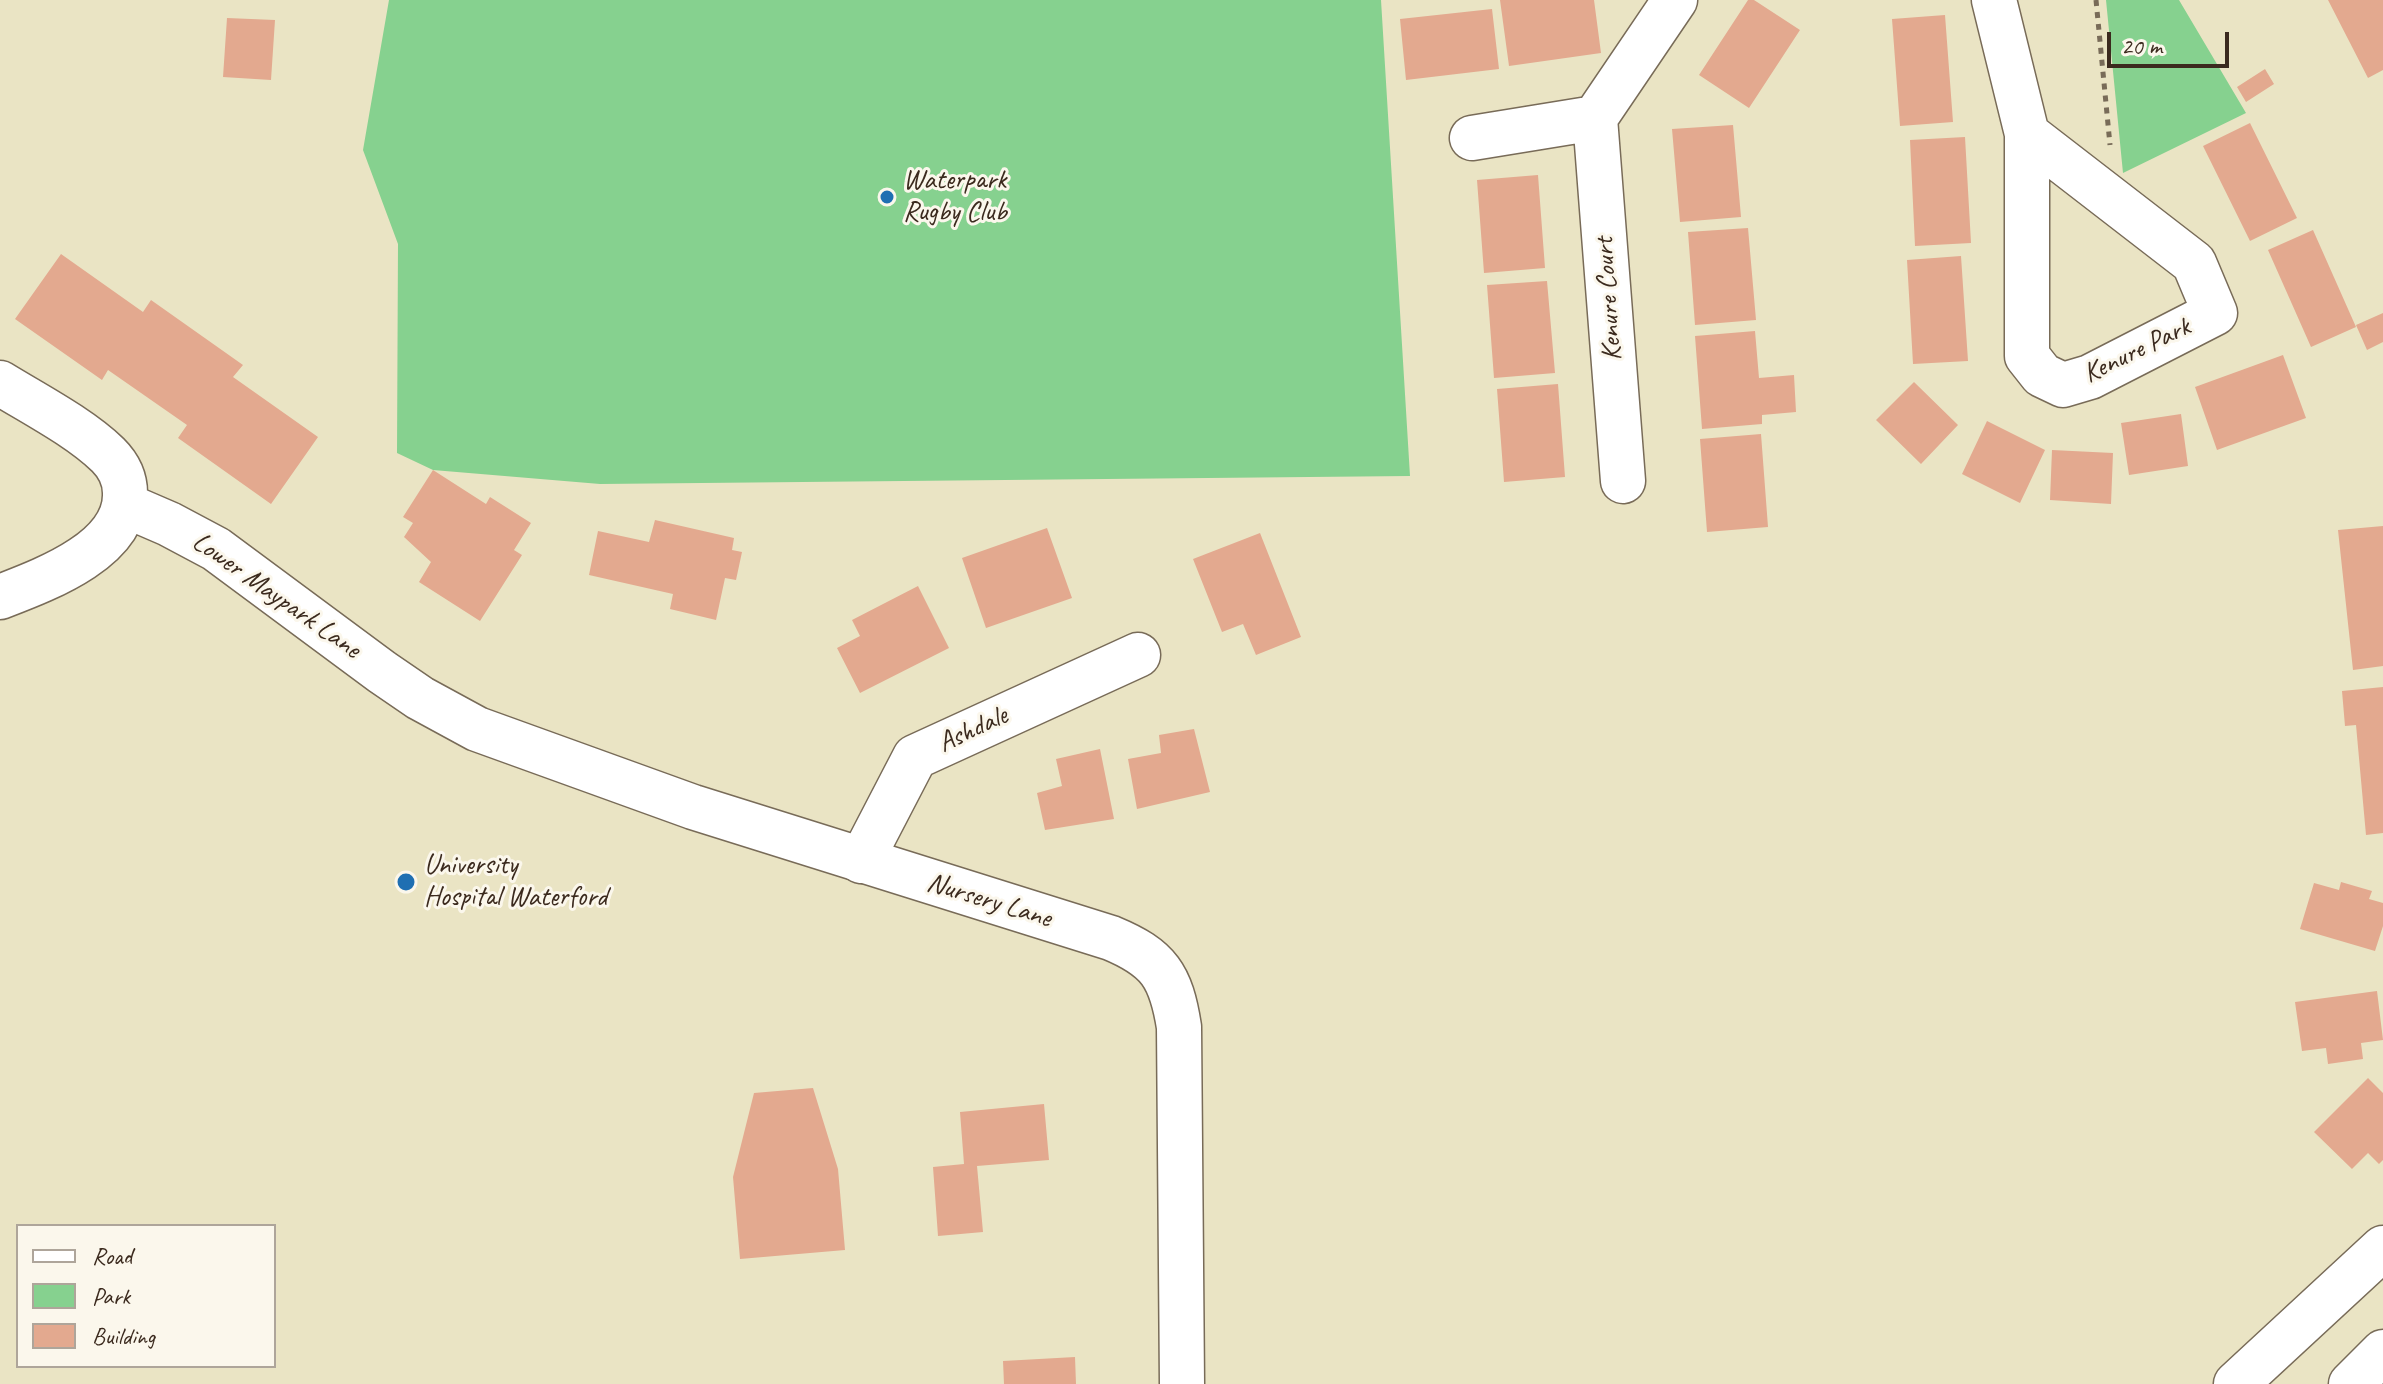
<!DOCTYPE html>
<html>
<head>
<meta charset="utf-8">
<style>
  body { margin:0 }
  #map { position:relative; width:2383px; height:1384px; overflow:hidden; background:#eae4c4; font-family:Caveat,sans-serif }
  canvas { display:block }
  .legend { position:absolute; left:16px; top:1224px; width:260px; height:144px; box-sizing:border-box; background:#fbf7ec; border:2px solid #aea59a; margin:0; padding:10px 14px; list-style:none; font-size:24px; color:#3b2a1e }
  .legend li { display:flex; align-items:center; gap:16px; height:40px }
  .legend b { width:40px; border:2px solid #aea59a }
  .scale { position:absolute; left:2107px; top:32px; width:122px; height:36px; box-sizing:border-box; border:4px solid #3b2a1e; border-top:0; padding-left:10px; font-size:24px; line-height:28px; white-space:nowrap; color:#3b2a1e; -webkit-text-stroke:6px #fbf7ec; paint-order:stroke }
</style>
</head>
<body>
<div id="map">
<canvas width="2383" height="1384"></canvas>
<ul class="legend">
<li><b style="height:10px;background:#fff"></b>Road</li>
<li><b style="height:22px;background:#86d18f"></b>Park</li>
<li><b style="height:22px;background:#e3a98f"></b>Building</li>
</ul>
<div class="scale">20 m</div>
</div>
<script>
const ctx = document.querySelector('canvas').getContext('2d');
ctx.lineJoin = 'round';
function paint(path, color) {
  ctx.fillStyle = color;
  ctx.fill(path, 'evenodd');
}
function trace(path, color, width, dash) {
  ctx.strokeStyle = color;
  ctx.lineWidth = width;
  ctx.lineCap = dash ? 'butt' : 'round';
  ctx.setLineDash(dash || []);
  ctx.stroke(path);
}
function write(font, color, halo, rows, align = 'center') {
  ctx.font = font + ' Caveat,sans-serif';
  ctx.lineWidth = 6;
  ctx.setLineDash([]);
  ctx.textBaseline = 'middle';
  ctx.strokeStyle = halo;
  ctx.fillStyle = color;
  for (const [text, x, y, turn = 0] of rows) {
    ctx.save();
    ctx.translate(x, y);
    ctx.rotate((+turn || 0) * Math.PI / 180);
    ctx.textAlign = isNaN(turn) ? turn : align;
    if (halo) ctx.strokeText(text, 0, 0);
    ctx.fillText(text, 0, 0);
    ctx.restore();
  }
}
paint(new Path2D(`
  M389,0H1381L1410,476L600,484L433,470L397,453L398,244L363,150Z
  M2106,0H2179L2246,113L2123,173Z`), '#86d18f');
paint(new Path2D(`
  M1500,0H1594L1601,53L1509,66Z
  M1748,0H1754L1800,30L1749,108L1699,75Z
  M2328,0H2383V70L2368,78Z
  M1492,9L1499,69L1406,80L1400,19Z
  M1945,15L1953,122L1900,126L1892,19Z
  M227,18L275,20L271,80L223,77Z
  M2265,69L2274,84L2246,102L2237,87Z
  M2250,123L2297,218L2250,241L2203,146Z
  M1733,125L1741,217L1680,222L1672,129Z
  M1965,137L1971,243L1915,246L1910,140Z
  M1538,175L1545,268L1484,273L1477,180Z
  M1748,228L1756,320L1695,325L1688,232Z
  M2313,230L2356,327L2311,347L2268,250Z
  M61,254L143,312L151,300L243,365L233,377L318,437L271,504L178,438L187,425L108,370L102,380L15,319Z
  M1961,256L1968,361L1913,364L1907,260Z
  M1547,281L1555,373L1494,378L1487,285Z
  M2383,313V342L2367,350L2356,325Z
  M1755,331L1759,378L1794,375L1796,412L1762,415V424L1702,429L1695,336Z
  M2283,355L2306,418L2217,450L2195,387Z
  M1914,382L1958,425L1921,464L1876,420Z
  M1558,384L1565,477L1504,482L1497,389Z
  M2181,414L2188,466L2129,475L2121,423Z
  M1987,421L2045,450L2020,503L1962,474Z
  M1761,434L1768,527L1707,532L1700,439Z
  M2052,450L2113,453L2111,504L2050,500Z
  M433,470L486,504L490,497L531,523L514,550L522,555L480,621L419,582L431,562L404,537L413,523L403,517Z
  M655,520L734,538L732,550L742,552L736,580L725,578L716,620L670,609L673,594L589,575L598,531L649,542Z
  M2383,526V666L2353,670L2338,530Z
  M1047,528L1072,598L986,628L962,558Z
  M1260,533L1301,637L1256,655L1243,624L1222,632L1193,559Z
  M918,586L949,648L860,693L837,648L860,636L852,620Z
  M2383,687V833L2366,835L2356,725L2345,726L2342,691Z
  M1194,729L1210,792L1137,809L1128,759L1161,753L1159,735Z
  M1100,749L1114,819L1045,830L1037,793L1062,786L1056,759Z
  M2341,882L2372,891L2369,899L2383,903V926L2375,951L2300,929L2314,883L2339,890Z
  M2377,991L2383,1040L2361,1043L2363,1059L2328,1064L2326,1048L2302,1051L2295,1002Z
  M2368,1078L2383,1093V1160L2379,1164L2368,1153L2352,1169L2314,1132Z
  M813,1088L838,1169L845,1250L740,1259L733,1177L754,1093Z
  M1044,1104L1049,1160L977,1166L983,1232L938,1236L933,1167L964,1164L960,1112Z
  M1075,1357L1076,1384H1004L1003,1361Z`), '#e3a98f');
const minor = new Path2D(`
  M1994,0L2027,134V356L2042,375L2063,385L2090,377L2215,313L2194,263L2027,134
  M1472,138L1595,118
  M1623,481L1595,118L1675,0
  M861,861L915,757L1138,655
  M2351,1384L2383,1352`);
const tertiary = new Path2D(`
  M0,383C34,404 79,427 108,455C119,466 125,478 125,493C127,550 44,580 0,597
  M125,505L169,524L216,549L382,672L420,698L477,729L693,807L1111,938C1159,958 1171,976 1179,1027L1182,1384`);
const secondary = new Path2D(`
  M2236,1384L2383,1248`);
trace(minor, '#786b58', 47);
trace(tertiary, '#786b58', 47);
trace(secondary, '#786b58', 47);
trace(new Path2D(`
  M2096,0L2110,145`), '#786b58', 5, [6, 6]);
trace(minor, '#fff', 44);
trace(tertiary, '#fff', 44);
trace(secondary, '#fff', 44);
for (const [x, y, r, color] of [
  [887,197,8,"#1f6fb2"],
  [406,882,10,"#1f6fb2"]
]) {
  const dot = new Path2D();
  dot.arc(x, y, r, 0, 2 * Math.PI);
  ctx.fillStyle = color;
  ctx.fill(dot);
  trace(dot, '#fbf7ec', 3);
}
write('28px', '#3b2a1e', '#fbf7ec', [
  ["Waterpark",903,181],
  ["Rugby Club",903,213],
  ["University",424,866],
  ["Hospital Waterford",424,898]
], 'left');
write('28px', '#3b2a1e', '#fbf7ec', [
  ["Kenure Court",1609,299,-94],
  ["Kenure Park",2137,351,-26],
  ["Lower Maypark Lane",276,596,35],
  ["Ashdale",973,730,-25],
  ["Nursery Lane",989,901,17]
]);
</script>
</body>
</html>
